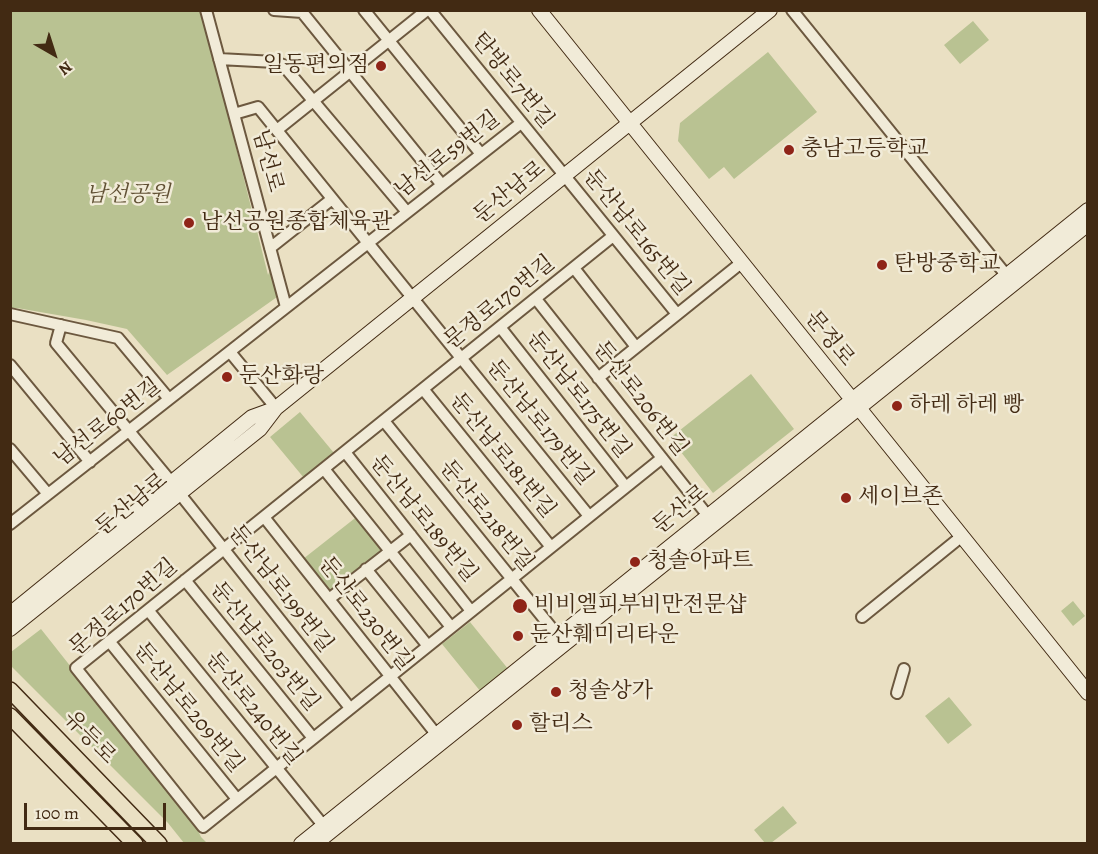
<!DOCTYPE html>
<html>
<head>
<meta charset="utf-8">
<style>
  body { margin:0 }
  #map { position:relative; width:1098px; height:854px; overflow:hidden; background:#eae0c3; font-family:Alegreya,serif }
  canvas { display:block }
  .frame { position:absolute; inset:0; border:12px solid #422a13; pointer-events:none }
  .north { position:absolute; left:24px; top:24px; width:60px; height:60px; -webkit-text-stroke:4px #f1ebd8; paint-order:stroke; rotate:141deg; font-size:16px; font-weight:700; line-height:24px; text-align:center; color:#422a13 }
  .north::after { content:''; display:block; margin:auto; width:21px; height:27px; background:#422a13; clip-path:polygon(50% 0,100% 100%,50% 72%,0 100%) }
  .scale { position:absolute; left:24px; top:803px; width:142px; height:27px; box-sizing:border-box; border:3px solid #422a13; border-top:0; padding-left:8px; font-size:18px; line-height:21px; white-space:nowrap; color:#422a13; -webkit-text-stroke:4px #f1ebd8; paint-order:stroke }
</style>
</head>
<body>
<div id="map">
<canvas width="1098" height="854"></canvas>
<div class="frame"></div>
<div class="north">N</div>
<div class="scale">100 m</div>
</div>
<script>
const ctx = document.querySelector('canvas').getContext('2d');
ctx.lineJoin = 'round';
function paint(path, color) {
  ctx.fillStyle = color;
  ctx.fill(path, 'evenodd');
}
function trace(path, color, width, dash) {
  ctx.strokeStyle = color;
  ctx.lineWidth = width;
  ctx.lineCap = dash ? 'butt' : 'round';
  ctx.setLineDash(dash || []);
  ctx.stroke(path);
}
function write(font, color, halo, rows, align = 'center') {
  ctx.font = font + ' Alegreya,"Noto Serif KR",serif';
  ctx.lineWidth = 5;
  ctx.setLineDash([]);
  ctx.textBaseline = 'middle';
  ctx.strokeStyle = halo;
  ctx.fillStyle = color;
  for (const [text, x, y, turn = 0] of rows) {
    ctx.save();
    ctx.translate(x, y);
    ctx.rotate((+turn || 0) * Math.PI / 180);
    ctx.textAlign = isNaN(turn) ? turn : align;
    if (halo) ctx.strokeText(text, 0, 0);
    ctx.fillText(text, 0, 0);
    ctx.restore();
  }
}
paint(new Path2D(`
  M10,11H202L268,275L272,265L277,297L167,375L127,329L86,320L17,308H11Z
  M973,21L989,40L960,64L944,45Z
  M768,52L817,112L734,179L724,167L709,179L678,141L680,123Z
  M751,374L794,429L713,493L670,438Z
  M300,412L334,453L304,478L270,437Z
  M359,515L384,548L329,591L303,559Z
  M1073,601L1085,616L1073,626L1061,611Z
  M470,622L513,675L485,697L442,644Z
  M41,629L195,824L201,837L207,843H184L168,823L11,666V652Z
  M949,697L972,725L948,744L925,716Z
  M783,806L797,823L771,843H765L754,830Z`), '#b9c292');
const street = new Path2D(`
  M206,10L286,307
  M274,10L302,12L442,185
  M364,10L481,154
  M430,10L677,314
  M792,10L1011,281
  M219,59L275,62L283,65L407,212
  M234,114L258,107L589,516
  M277,130L427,10
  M613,236L76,668L203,827L662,458
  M270,248L332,199
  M574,268L636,347
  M536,299L712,521
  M10,314L118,338L169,399
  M61,325L56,343L172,483
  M500,327L626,487
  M230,352L276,408
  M10,365L90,462
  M598,378L741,263
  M423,389L551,547
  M384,421L558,636
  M10,449L48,494
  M345,452L471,611
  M324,469L451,627
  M180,494L350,708
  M264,517L436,734
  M10,524L521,123
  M366,569L428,646
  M185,580L313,738
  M329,599L411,535
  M148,610L327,830
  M862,617L962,536
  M109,641L237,799
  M897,693L904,669`);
const secondary = new Path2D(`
  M539,10L1088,693
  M10,614L252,417L274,409
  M10,629L260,429L276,408L770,10
  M301,844L1088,210
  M315,844L1088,224`);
const primary = new Path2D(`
  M10,690L159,844
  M10,716L135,844`);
trace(street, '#6c583f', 14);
trace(secondary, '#422a13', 16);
trace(primary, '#422a13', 18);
trace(street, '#f1ebd8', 10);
trace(secondary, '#f1ebd8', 14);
trace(primary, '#eae0c3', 15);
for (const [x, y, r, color] of [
  [381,66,6,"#8f2418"],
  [789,150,6,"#8f2418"],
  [189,223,6,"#8f2418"],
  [882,265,6,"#8f2418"],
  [227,377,6,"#8f2418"],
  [897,406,6,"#8f2418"],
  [846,498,6,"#8f2418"],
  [635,562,6,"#8f2418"],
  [520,606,8,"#8f2418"],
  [518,636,6,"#8f2418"],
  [556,692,6,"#8f2418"],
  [517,725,6,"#8f2418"]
]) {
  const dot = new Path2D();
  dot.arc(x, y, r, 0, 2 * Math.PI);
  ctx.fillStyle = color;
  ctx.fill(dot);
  trace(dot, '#f1ebd8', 2);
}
write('22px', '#422a13', '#f1ebd8', [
  ["일동편의점",369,66,"right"],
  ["충남고등학교",801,150],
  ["남선공원종합체육관",201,223],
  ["탄방중학교",894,265],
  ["둔산화랑",239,377],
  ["하레 하레 빵",909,406],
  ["세이브존",858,498],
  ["청솔아파트",647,562],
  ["비비엘피부비만전문샵",534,606],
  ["둔산훼미리타운",530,636],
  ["청솔상가",568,692],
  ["할리스",529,725]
], 'left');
write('22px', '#422a13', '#f1ebd8', [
  ["탄방로7번길",512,81,51],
  ["남선로59번길",448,155,-38],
  ["남선로",267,161,75],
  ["둔산남로",510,193,-39],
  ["둔산남로165번길",636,233,51],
  ["문정로170번길",500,303,-39],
  ["문정로",829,339,51],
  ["둔산남로175번길",578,395,52],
  ["둔산로206번길",640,399,52],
  ["남선로60번길",108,423,-38],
  ["둔산남로179번길",539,423,51],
  ["둔산남로181번길",502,456,51],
  ["둔산남로",132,505,-39],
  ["둔산로",681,510,-39],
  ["둔산로218번길",486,516,51],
  ["둔산남로189번길",423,519,51],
  ["둔산남로199번길",280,589,52],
  ["문정로170번길",124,608,-41],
  ["둔산로230번길",365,614,52],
  ["둔산남로203번길",264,647,51],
  ["둔산남로209번길",188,708,51],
  ["둔산로240번길",253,709,51],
  ["유등로",89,738,46]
]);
write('italic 22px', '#605033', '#f1ebd8', [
  ["남선공원",128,196]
]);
</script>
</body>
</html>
